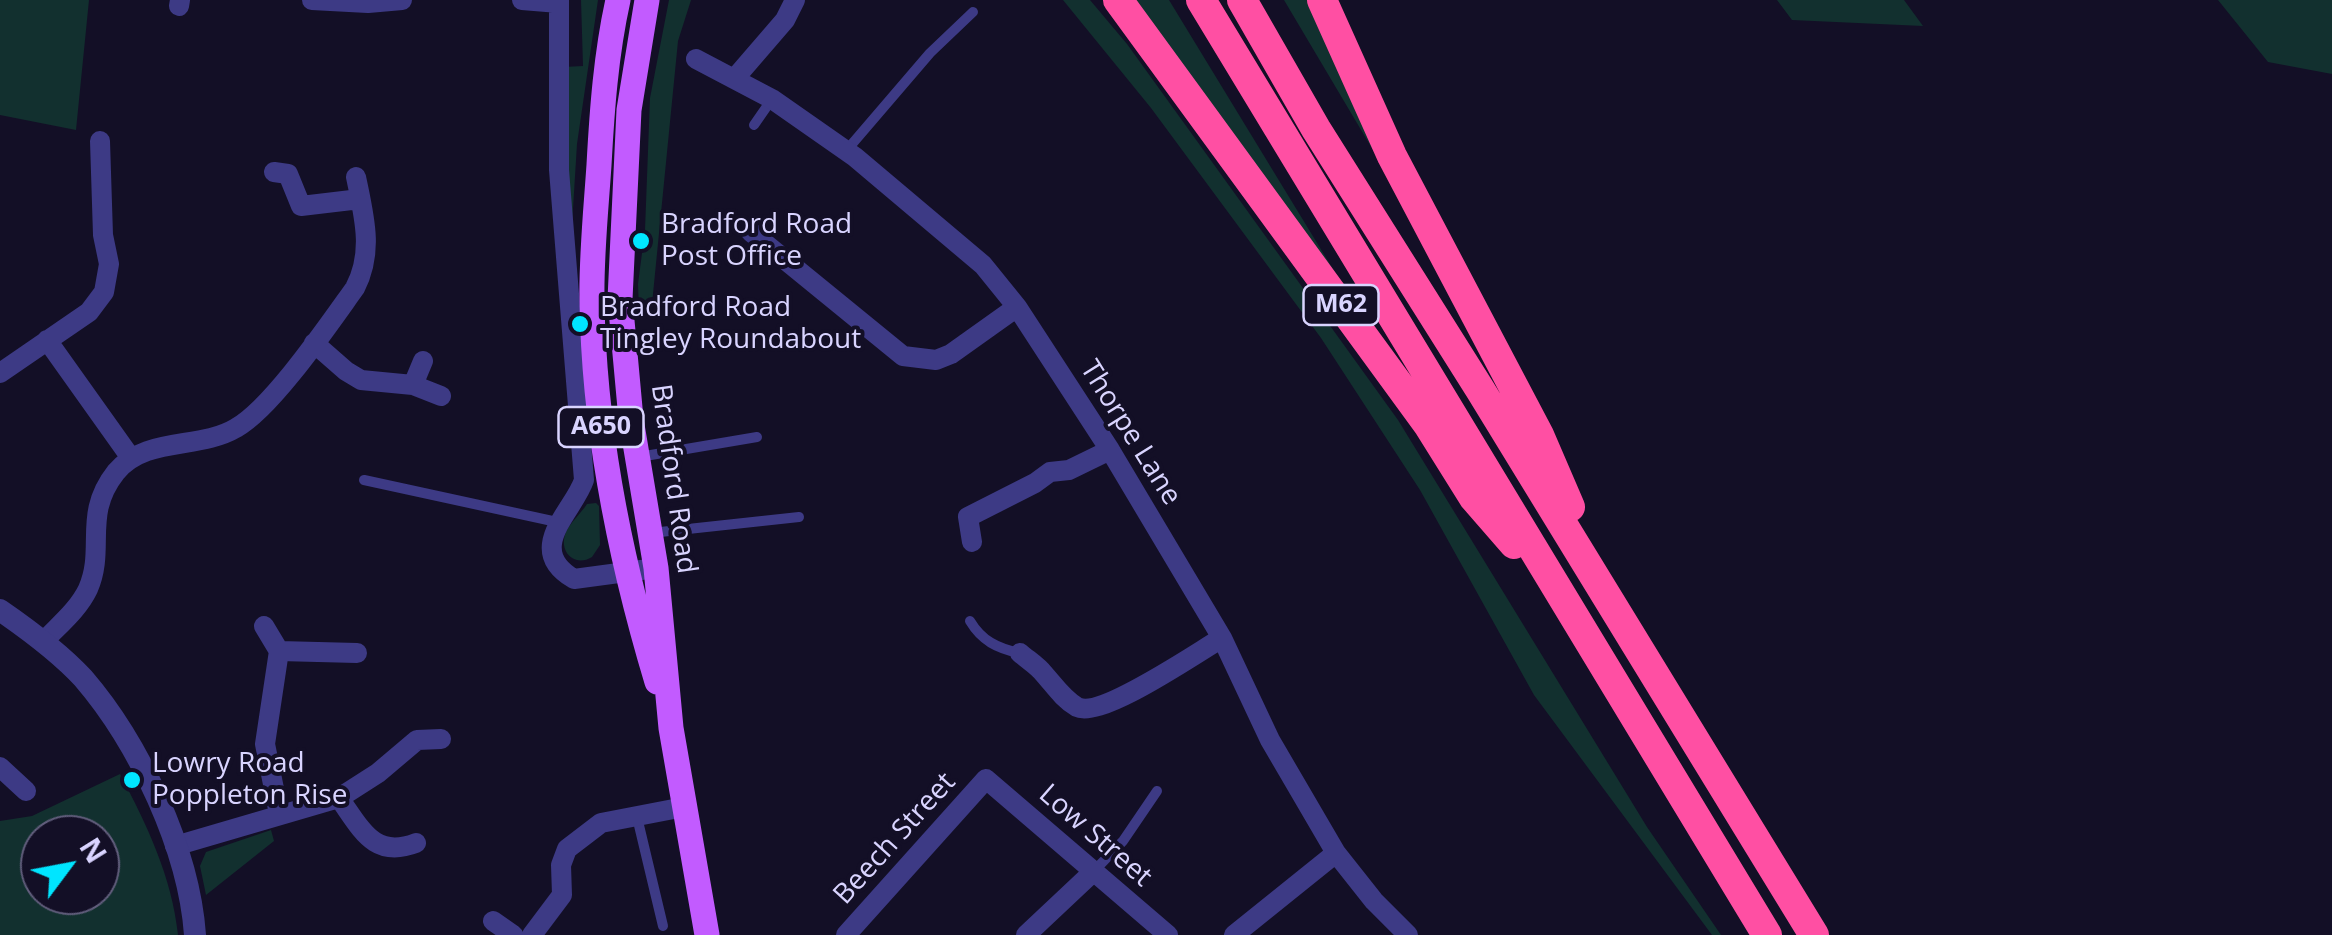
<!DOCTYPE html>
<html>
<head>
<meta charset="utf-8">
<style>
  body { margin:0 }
  #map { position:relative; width:2332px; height:935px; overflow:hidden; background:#130f26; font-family:"Open Sans",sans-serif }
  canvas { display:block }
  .north { position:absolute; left:20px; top:815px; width:100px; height:100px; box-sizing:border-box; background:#130f26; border:2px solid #625e7d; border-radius:50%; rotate:58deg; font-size:28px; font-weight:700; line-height:40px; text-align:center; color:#d9d4ff }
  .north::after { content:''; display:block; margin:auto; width:35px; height:45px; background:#00e5ff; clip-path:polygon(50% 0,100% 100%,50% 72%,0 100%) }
</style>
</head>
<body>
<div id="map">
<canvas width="2332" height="935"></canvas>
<div class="north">N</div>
</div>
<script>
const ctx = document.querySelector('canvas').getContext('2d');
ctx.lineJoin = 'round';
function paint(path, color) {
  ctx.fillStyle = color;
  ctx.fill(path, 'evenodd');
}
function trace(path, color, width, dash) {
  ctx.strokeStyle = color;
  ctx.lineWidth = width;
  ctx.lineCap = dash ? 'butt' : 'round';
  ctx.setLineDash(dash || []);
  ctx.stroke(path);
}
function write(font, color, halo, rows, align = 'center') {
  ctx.font = font + ' "Open Sans",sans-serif';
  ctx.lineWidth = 8;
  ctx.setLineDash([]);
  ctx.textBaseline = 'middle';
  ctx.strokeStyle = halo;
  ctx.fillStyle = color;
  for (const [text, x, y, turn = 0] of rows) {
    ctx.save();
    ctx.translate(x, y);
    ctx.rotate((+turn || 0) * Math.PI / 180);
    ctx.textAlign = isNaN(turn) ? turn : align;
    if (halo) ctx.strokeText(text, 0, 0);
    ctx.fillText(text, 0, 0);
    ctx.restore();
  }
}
paint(new Path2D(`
  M0,0H89L76,130L0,115Z
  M581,0H598L577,144L571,241L564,67L583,66Z
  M669,0H691L678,41L652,304L639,311L638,284L645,230L650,98Z
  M1063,0H1090L1127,44L1398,420L1647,827L1721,935H1712L1534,695L1420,490L1321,338L1151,108Z
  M1135,0H1169L1339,279Z
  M1284,0H1310L1386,172Z
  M1777,0H1904L1923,26L1792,20Z
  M2218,0H2332V74L2268,62Z
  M596,503L599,506L600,545L592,557C574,568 558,551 566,532C571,522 581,513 587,504Z
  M120,774C147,825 172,877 178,935H0V821L32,816ZM40,835H100V895H40Z
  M271,830L274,841L206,895L200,866L206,852Z`), '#12302f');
trace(new Path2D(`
  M754,125L772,99
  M846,151L930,53L973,12
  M639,457L757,437
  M364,480L557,522
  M651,533L799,517
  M970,621C982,641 997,648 1019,653
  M637,817L663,926
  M1093,872L1123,841L1157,791`), '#3d3a85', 10);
trace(new Path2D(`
  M312,0L368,3L402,0
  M522,0L559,3
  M559,0V170L584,480C574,511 523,549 574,579L656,568
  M179,6L180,0
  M696,59L772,99L855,157L983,265L1017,307L1110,450L1222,638L1270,740L1336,853L1374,901L1408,935
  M735,78L785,20L795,0
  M274,172L288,174L301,206L360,199
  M751,232L903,356L936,360L951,354L1017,307
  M47,340L131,458
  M314,343L346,371L361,380L413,385L441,396
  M0,373L89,312L104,292L109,264L103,235L100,141
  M413,385L423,361
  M972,542L968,517L1035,483L1050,472L1069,470L1110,450
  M264,626L279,651L265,744L279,814
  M43,642C59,625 78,610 88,589C106,548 82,515 116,472C146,436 199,450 236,428C272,408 329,324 355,288C374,252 364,216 356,177
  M279,651L357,653
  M1020,653C1028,660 1038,666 1044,674C1054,685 1063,699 1077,707C1101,719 1196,653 1222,638
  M0,767L26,791
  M339,798C362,830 374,859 416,843
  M175,846L339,798L378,773L417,740L441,739
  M493,921L513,935
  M532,935L562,895L561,865L567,849L601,823L684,807
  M846,935L986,779L1168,935
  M1026,935L1093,872
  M1234,935L1336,853`), '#3d3a85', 20);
trace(new Path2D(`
  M0,610C29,630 59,652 83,678C139,743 189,849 195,935`), '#3d3a85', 22);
trace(new Path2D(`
  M618,0C606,54 602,110 599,165C596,210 591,257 592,302C594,430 620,559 657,682
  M647,0L629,110L620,299L631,419L656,568L671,728L707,935`), '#c25bff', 25);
trace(new Path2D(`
  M1118,0L1429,426L1474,498L1514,544
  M1201,0L1767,935
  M1242,0L1316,129L1481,391L1814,935
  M1322,0L1392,156L1539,435L1570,507`), '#ff4fa3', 30);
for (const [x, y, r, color] of [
  [641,241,10,"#00e5ff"],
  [580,324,10,"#00e5ff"],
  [132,780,10,"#00e5ff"]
]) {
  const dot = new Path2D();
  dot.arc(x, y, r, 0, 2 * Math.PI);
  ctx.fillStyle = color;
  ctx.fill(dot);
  trace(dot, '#130f26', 4);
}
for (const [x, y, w] of [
  [1341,305,75],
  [601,427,85]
]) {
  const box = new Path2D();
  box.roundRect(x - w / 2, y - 20, w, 40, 8);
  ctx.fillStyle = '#130f26';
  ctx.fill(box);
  trace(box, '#d9d4ff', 2.5);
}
write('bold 25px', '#d9d4ff', null, [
  ["M62",1341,305],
  ["A650",601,427]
]);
write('28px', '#d9d4ff', '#130f26', [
  ["Bradford Road",661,225],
  ["Post Office",661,257],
  ["Bradford Road",600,308],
  ["Tingley Roundabout",600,340],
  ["Lowry Road",152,764],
  ["Poppleton Rise",152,796]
], 'left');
write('28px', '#d9d4ff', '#130f26', [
  ["Thorpe Lane",1130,433,58],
  ["Bradford Road",673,479,82],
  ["Low Street",1095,836,41],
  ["Beech Street",895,839,-48]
]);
</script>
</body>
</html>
